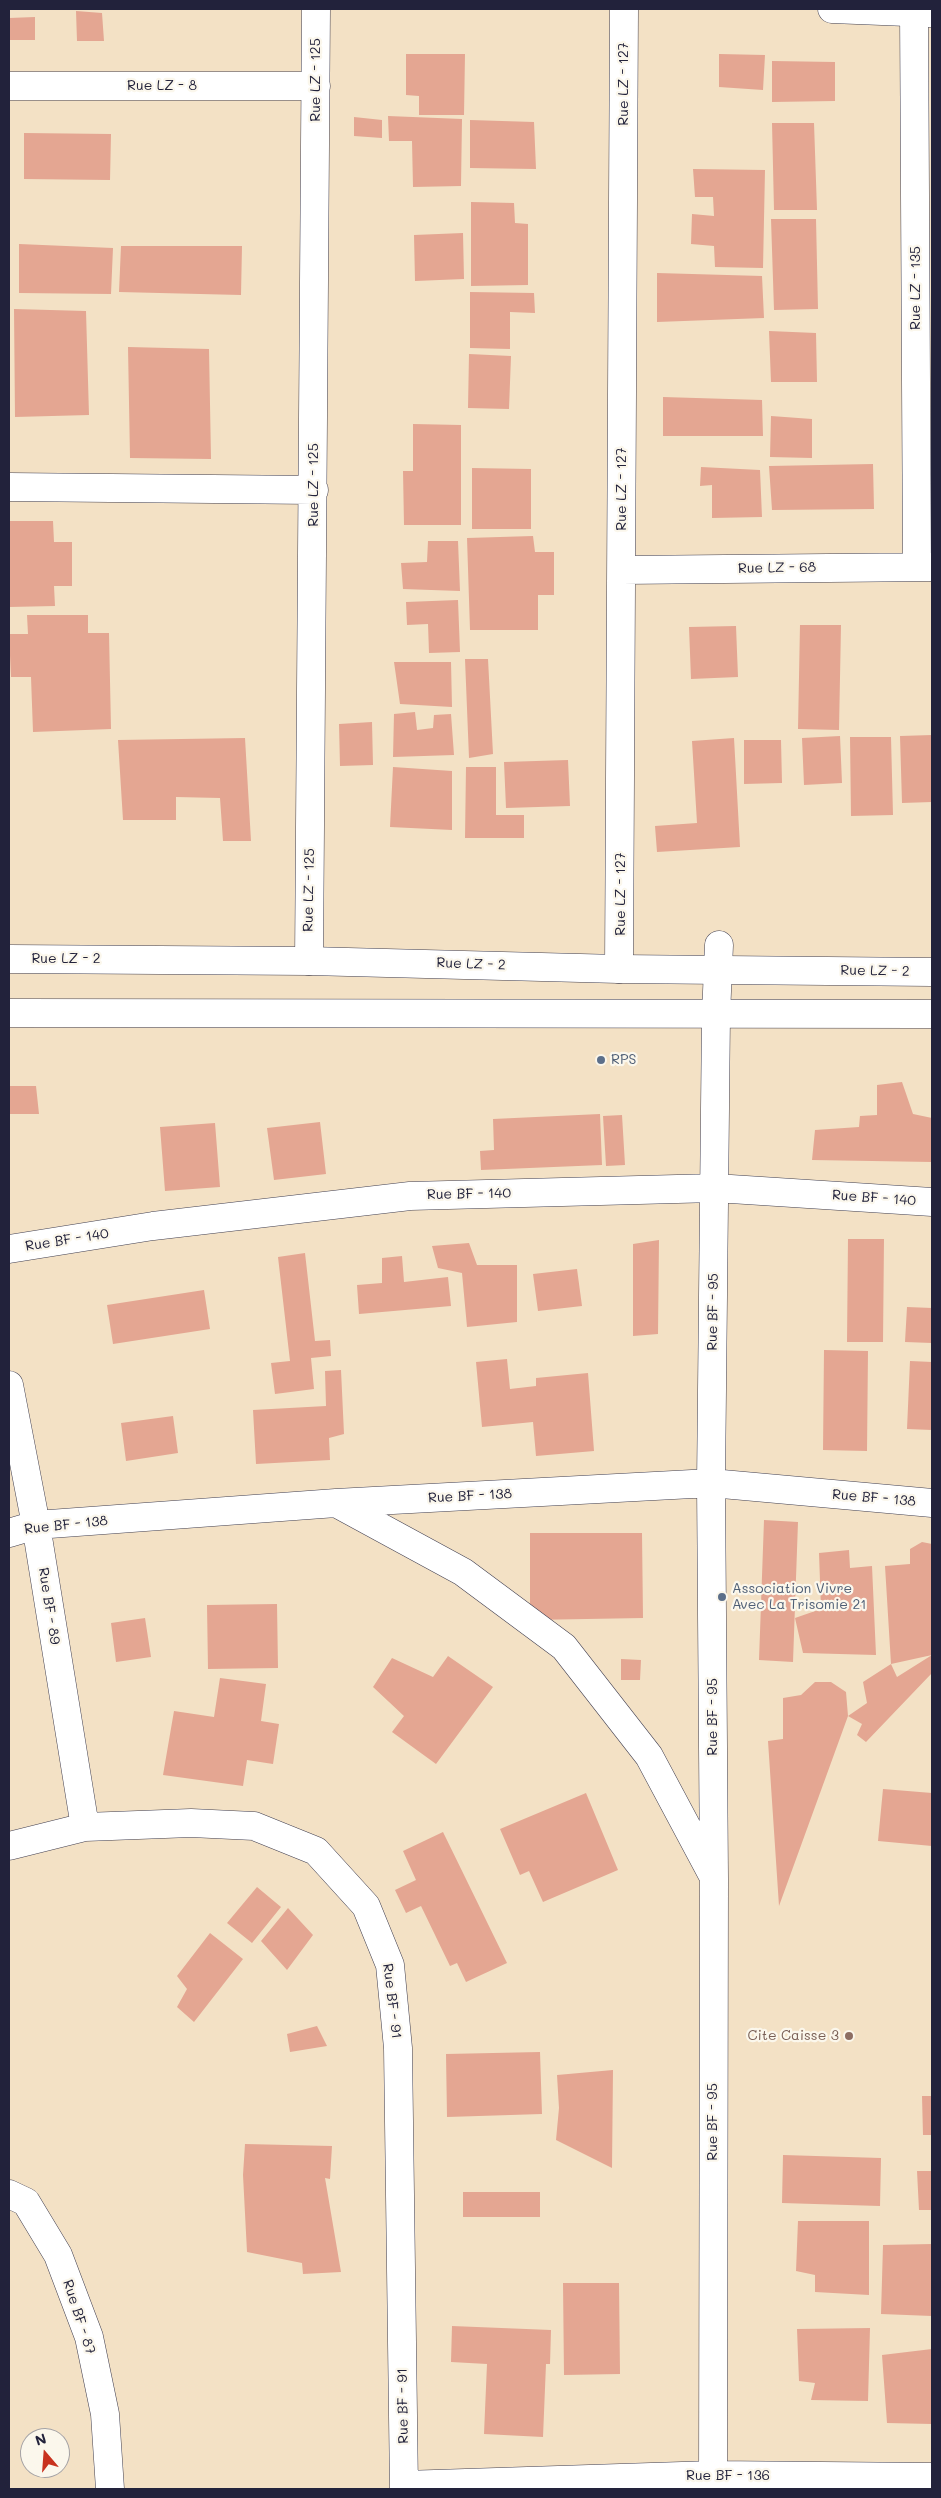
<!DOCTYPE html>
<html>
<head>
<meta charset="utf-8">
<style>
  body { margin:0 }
  #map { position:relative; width:941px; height:2498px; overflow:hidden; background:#f3e1c5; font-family:Mali,sans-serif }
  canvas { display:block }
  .frame { position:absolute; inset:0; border:10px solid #22223b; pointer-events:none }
  .north { position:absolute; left:20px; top:2428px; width:50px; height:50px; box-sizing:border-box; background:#fbf7ec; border:1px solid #a4a2a5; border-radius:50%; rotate:342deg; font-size:14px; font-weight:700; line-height:20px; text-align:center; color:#22223b }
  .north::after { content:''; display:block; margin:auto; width:18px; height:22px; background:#c8321e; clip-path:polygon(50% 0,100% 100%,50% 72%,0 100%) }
</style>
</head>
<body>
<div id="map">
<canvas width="941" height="2498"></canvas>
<div class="frame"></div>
<div class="north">N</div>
</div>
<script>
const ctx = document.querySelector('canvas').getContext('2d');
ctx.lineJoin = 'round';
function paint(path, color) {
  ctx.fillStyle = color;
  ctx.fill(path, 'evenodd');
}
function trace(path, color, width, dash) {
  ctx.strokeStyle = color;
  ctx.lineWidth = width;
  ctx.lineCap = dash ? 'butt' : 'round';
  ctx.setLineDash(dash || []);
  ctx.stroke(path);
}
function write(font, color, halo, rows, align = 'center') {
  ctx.font = font + ' Mali,sans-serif';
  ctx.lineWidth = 4.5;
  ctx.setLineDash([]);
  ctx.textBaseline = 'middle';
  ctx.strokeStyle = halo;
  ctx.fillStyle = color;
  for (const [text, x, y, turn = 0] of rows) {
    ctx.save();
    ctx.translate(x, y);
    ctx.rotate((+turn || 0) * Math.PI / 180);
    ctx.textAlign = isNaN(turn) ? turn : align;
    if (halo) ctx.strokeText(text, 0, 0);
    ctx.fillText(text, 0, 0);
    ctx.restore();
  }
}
paint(new Path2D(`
  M76,11L102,13L104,41H77Z
  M35,17V40H9V18Z
  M406,54H465L464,115H419V96L406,95Z
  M719,54L765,55L763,90L719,87Z
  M772,61L835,62V101L772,102Z
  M388,116L462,119L461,186L413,187L412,141H389Z
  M354,117L382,120V138L354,136Z
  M470,120L534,122L536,169L470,168Z
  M772,123H814L817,210H774Z
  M24,133L111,134L110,180L24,179Z
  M693,169L765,170L763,268L715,267L714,246L691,244L692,214L714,216L713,197H695Z
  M471,202L514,203L515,223L528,224V285L471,286Z
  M771,219H816L818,309L774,310Z
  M463,233L464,279L415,281L414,235Z
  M19,244L113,248L111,294L19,293Z
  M121,246H242L241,295L119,292Z
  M657,273L762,276L764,318L657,322Z
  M470,292L534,293L535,313L510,312V349L470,348Z
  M14,309L86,311L89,415L15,417Z
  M769,331L816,333L817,382H771Z
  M128,347L209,349L211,459L130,458Z
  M469,354L511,356L509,409L468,408Z
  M663,397L762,400L763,436H663Z
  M771,416L812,419V458L770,457Z
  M413,424L461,425V525H404L403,471H413Z
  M873,464L874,509L772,510L769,466Z
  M701,467L760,470L762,517L712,518V485L700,486Z
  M472,468L531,469V529H472Z
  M9,521H53L54,542H72V586H54L55,606L9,607Z
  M533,536L535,552H554V595H538V630H470L467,538Z
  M428,541H458L460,591L403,589L401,563L427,562Z
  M458,600L460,652L429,653L428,624L407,625L406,602Z
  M27,615H88V633H109L111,729L33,732L31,677H11L9,634H28Z
  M800,625H841L839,730L798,729Z
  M736,626L738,677L691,679L689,627Z
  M465,659H488L493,754L469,758Z
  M394,662H451L452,707L400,704Z
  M415,712L417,730L433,728L434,715L451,714L454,755L393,757L394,714Z
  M372,722L373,765L340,766L339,724Z
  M932,735V802L902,803L900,736Z
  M840,736L842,783L804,785L802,738Z
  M850,737H891L893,815L851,816Z
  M245,738L251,841H223L220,798L176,797V820H123L118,740Z
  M734,738L740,847L657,852L655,826L697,823L692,741Z
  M744,740H781L782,783L744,784Z
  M568,760L570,806L506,808L504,762Z
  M393,767L452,771V830L390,827Z
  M466,767H496V815H524V838H465Z
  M902,1082L913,1114L932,1118V1162L812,1160L815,1130L859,1127L860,1116L877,1115V1085Z
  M9,1086H36L39,1114H9Z
  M600,1114L602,1165L481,1170L480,1151L494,1150L493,1119Z
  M622,1115L625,1165L606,1166L603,1116Z
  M320,1122L326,1174L274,1180L267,1128Z
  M215,1123L220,1187L165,1191L160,1127Z
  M848,1239H884L883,1342H847Z
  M659,1240L658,1334L633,1336V1244Z
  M469,1243L477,1265H517V1322L467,1327L462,1273L438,1268L432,1246Z
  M305,1253L315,1341L330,1340L331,1356L311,1358L314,1389L275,1394L271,1363L290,1361L278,1257Z
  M402,1256L404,1282L448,1277L451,1306L359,1314L357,1285L382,1283V1258Z
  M577,1269L582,1306L538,1311L533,1274Z
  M204,1290L210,1329L113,1344L107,1305Z
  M907,1307L932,1308V1343L905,1342Z
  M824,1350L868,1351L867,1451L823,1450Z
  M507,1359L510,1389L536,1386V1378L588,1373L594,1451L536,1456L533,1422L482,1427L476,1362Z
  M910,1361L932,1362V1430L907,1429Z
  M341,1370L344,1434L329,1438L330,1460L256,1464L253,1410L326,1406L325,1371Z
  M173,1416L178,1453L126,1461L121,1423Z
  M764,1520L798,1522L793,1662L759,1660Z
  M530,1533H642L643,1618L530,1620Z
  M922,1542L932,1544V1673L866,1742L857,1735L862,1724L848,1716L779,1906L768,1741L783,1739V1698L801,1695L815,1682H831L846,1692L848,1716L867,1703L863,1682L891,1664L897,1677L932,1655L891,1664L885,1566L910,1564V1549Z
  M849,1550L850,1568L872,1566L876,1655L803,1653L795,1618L821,1609L819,1553Z
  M277,1604L278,1668L208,1669L207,1605Z
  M145,1618L151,1657L116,1662L111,1623Z
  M448,1656L493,1687L436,1764L392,1732L404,1716L373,1687L392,1658L433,1677Z
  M621,1659L641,1660L640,1680H621Z
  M220,1678L266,1684L261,1721L279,1724L273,1764L247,1760L243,1786L163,1775L174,1711L214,1717Z
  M883,1789L932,1793V1846L878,1841Z
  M586,1793L618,1870L543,1902L529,1871L520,1875L500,1829Z
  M443,1832L507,1963L466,1982L457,1963L450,1966L421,1906L406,1913L395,1890L416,1880L403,1851Z
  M257,1887L281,1907L252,1943L227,1923Z
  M288,1908L313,1935L287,1970L261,1941Z
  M210,1933L243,1959L194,2022L177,2007L187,1989L177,1976Z
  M317,2026L327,2046L290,2052L287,2034Z
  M540,2052L542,2114L447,2117L446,2054Z
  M613,2070L612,2168L556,2140L559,2108L557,2075Z
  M922,2096H932V2135H923Z
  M245,2144L332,2146L330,2179L325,2178L341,2272L303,2274L302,2263L247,2252L243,2175Z
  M783,2155L881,2158L880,2206L782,2203Z
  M917,2171H932V2210H919Z
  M463,2192H540V2217H463Z
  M798,2221H869V2295L815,2292V2275L796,2271Z
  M932,2244V2316L881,2314L883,2245Z
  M563,2283H619L620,2374L564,2375Z
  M452,2326L551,2330L550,2364H546L543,2437L484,2434L487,2364L451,2362Z
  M870,2328L868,2401L811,2400L815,2383L799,2381L797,2329Z
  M932,2349V2424L887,2423L882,2355Z`), '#e4a692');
const street = new Path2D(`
  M832,9L932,13
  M914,9L917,567
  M9,86H316
  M9,487L314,490
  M622,570L932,567
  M309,961L316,9
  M619,969L624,9
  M9,1249L153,1226L410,1196L715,1188L932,1202
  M9,1385L36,1525L85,1827
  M336,1503L463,1572L564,1647L649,1756L712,1874
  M9,1533L36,1525L336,1503L711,1483L932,1503
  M9,1846L85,1827L191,1823L254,1826L316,1851L366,1906L390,1965L398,2048L404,2489
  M9,2194L26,2202L58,2255L89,2337L105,2414L110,2489
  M404,2485L713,2475L932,2477
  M713,2489L714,1878L711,1483L716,1015L719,945`);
const secondary = new Path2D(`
  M9,959L309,961L619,969L932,972
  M9,1013L932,1014`);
trace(street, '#413f50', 29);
trace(secondary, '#413f50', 29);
trace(street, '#fff', 28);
trace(secondary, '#fff', 28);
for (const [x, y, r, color] of [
  [601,1060,5,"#5c6f8a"],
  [722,1597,5,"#5c6f8a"],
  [849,2036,5,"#8d6e63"]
]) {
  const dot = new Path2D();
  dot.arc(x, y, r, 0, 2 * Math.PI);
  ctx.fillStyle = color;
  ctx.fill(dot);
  trace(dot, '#fbf7ec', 2);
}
write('14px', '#22223b', '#fbf7ec', [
  ["Rue LZ - 125",316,80,-90],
  ["Rue LZ - 127",624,84,-90],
  ["Rue LZ - 8",162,86],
  ["Rue LZ - 135",916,288,-90],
  ["Rue LZ - 125",314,485,-90],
  ["Rue LZ - 127",622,489,-90],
  ["Rue LZ - 68",777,568,-1],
  ["Rue LZ - 125",309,890,-89],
  ["Rue LZ - 127",621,894,-90],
  ["Rue LZ - 2",66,959],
  ["Rue LZ - 2",471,964,2],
  ["Rue LZ - 2",875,971,1],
  ["Rue BF - 140",469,1194,-1],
  ["Rue BF - 140",874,1198,4],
  ["Rue BF - 140",67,1240,-9],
  ["Rue BF - 95",713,1312,-89],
  ["Rue BF - 138",470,1496,-3],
  ["Rue BF - 138",874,1498,5],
  ["Rue BF - 138",66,1525,-6],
  ["Rue BF - 89",49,1606,81],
  ["Rue BF - 95",713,1717,-90],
  ["Rue BF - 91",392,2001,83],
  ["Rue BF - 95",713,2122,-90],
  ["Rue BF - 87",79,2317,72],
  ["Rue BF - 91",403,2406,-91],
  ["Rue BF - 136",728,2476]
]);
write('14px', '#4e5e75', '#fbf7ec', [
  ["RPS",611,1060],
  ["Association Vivre",732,1589],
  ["Avec La Trisomie 21",732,1605]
], 'left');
write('14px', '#785e54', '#fbf7ec', [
  ["Cite Caisse 3",839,2036]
], 'right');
</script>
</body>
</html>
